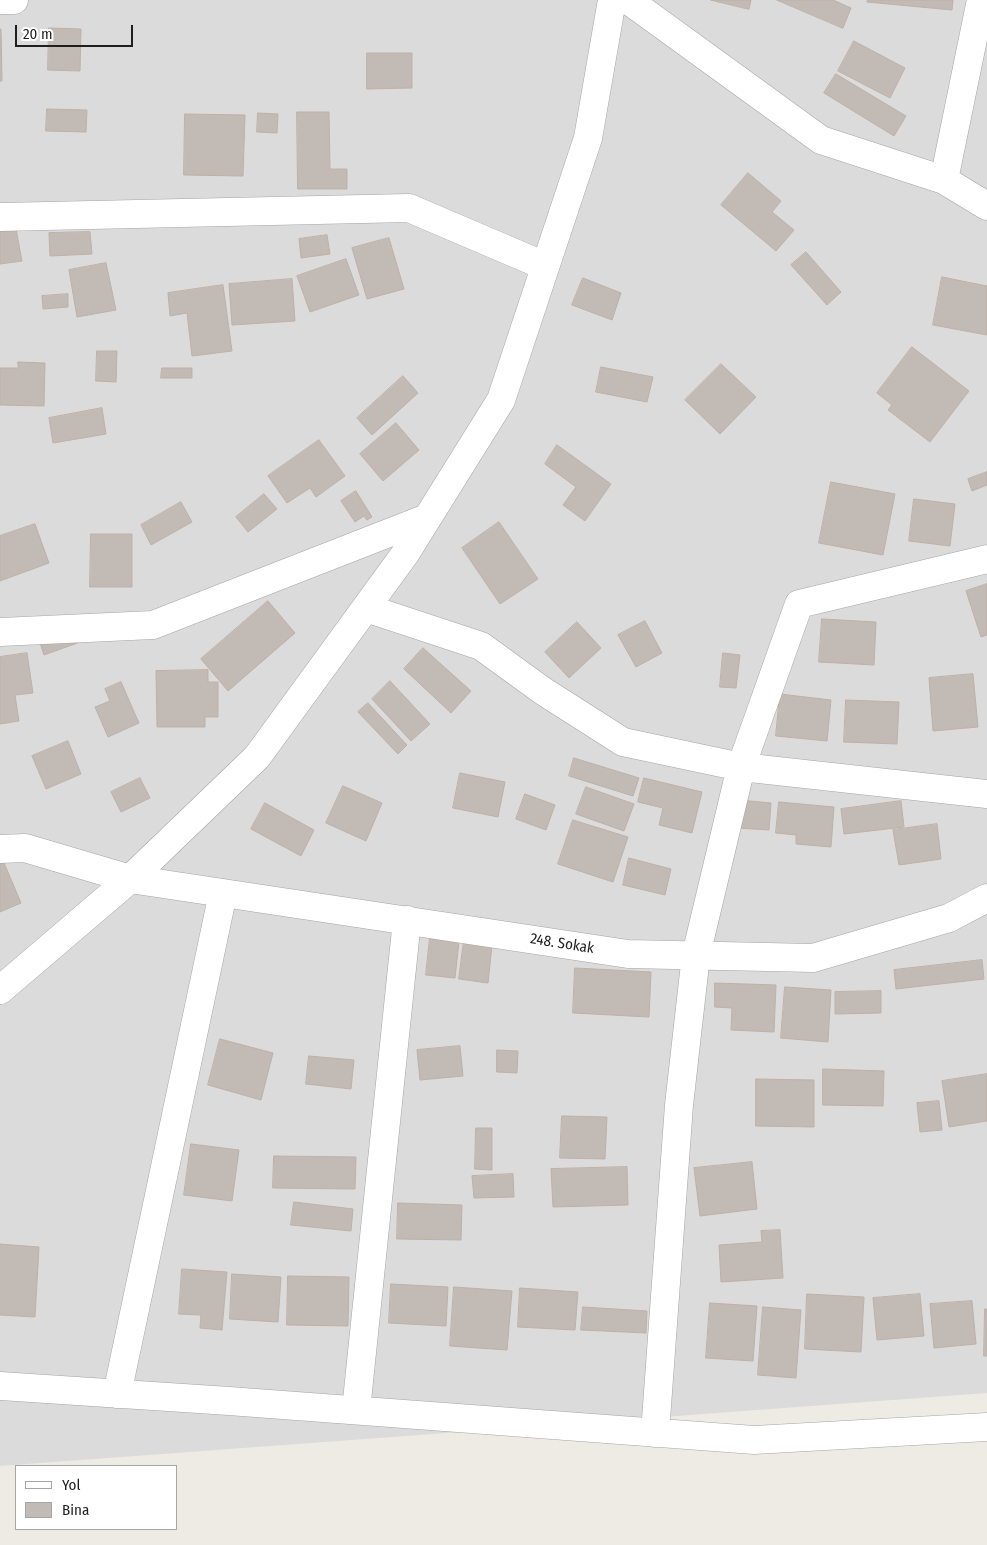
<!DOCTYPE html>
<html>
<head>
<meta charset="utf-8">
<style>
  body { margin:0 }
  #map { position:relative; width:987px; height:1545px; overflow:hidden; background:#eeebe4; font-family:"Fira Sans Condensed",sans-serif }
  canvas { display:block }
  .legend { position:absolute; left:15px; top:1465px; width:162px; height:65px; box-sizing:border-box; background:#fff; border:1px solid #a5a5a5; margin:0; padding:6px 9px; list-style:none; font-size:15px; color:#1e1e1e }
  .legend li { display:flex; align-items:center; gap:10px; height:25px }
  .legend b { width:25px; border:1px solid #a5a5a5 }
  .scale { position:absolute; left:15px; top:25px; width:118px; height:22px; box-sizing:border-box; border:2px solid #1e1e1e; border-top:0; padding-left:6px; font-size:15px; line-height:18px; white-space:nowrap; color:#1e1e1e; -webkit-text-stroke:4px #fff; paint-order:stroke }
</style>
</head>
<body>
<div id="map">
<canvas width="987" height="1545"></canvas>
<ul class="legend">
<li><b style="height:6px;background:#fff"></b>Yol</li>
<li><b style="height:14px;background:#c2bab4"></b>Bina</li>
</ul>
<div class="scale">20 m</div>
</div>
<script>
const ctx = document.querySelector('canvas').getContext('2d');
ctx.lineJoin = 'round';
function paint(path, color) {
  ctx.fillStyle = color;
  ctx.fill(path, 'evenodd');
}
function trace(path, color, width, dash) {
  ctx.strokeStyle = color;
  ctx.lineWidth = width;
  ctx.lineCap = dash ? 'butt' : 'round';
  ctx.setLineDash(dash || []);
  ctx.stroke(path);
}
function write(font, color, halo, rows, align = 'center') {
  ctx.font = font + ' "Fira Sans Condensed",sans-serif';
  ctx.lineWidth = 4;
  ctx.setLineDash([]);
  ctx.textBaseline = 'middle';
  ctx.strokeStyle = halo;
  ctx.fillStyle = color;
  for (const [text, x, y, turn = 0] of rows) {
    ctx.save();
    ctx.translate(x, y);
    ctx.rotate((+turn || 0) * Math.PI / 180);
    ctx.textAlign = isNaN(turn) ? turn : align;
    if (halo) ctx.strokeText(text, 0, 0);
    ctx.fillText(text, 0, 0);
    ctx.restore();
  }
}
paint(new Path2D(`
  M0,0H987V1393L0,1466Z`), '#dcdbdb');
const building = new Path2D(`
  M711,0H751L749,9Z
  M777,0H833L851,8L843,28Z
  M868,0H953L952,10L867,2Z
  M49,28L81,29L80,71L48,70Z
  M0,29H1L2,81H0Z
  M854,41L905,68L890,98L838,71Z
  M367,53H412V88L367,89Z
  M836,74L906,116L894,136L824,93Z
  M47,109L87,110L86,132L46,131Z
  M297,112H329L330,169H347V189H298Z
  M258,113L278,114L277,133L257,132Z
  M185,114L245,115L243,176L184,175Z
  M748,173L781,201L772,212L794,230L776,251L721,205Z
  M16,229L22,261L0,264V232Z
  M90,232L92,254L50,256L49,233Z
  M327,235L330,254L301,258L299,239Z
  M389,238L404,289L367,299L352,248Z
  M806,252L841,292L827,305L791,265Z
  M346,259L359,295L310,312L297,276Z
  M106,263L116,310L77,317L69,270Z
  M942,277L987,286V335L933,325Z
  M583,278L621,293L612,320L572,305Z
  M292,279L295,321L232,325L229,284Z
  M223,285L232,351L192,356L187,313L170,316L168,293Z
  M68,294V307L43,309L42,296Z
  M912,347L969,391L930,442L888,410L892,405L877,393Z
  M97,351H117L116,382L96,381Z
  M18,362L45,363L44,406L0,405V368H18Z
  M721,364L756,397L720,434L685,400Z
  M601,367L653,377L647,402L596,392Z
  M162,368H192V378H161Z
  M403,376L418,393L372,435L357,418Z
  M102,408L106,434L53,443L49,418Z
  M396,423L419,450L383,481L360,454Z
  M319,440L345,476L316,497L310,488L287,503L268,476Z
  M557,445L611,484L585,521L563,505L576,487L545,464Z
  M987,472V485L972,491L968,479Z
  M831,482L895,494L883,555L819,543Z
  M356,491L372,517L367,520L364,516L355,522L341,501Z
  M264,494L277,509L248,532L236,517Z
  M914,499L955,504L950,546L909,541Z
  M181,502L192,522L151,545L141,525Z
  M499,522L538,579L500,604L462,548Z
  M35,524L49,563L0,581V536Z
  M91,534H132V587H90Z
  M987,584V635L981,637L966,591Z
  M268,601L295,633L228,691L201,659Z
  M822,619L876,622L874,665L819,662Z
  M645,621L662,653L636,667L618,635Z
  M577,622L601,648L569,678L545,652Z
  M83,641L44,655L40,643Z
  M423,648L471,691L451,713L404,669Z
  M27,653L33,693L15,695L19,721L0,724V657Z
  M723,653L740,655L736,688L720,687Z
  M208,670V682H218V717H205V727H157L156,671Z
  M973,674L978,727L933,731L929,678Z
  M390,681L430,724L411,741L372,699Z
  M121,682L139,723L108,737L95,707L110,701L105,689Z
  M780,694L831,700L827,741L776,736Z
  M846,700L899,702L897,744L844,742Z
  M368,703L407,745L398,754L358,712Z
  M68,741L81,774L46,789L32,756Z
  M574,758L639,778L633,796L569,776Z
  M460,773L505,782L498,817L453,808Z
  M140,778L150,798L121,812L111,792Z
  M644,778L702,792L692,833L659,825L663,808L638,802Z
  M343,786L382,803L366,841L326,823Z
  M586,787L634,804L624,831L576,814Z
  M525,794L555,805L546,830L516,819Z
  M739,800L771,803L769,830L737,828Z
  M901,801L904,827L844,834L841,809Z
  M779,802L834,807L831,847L796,844V835L776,833Z
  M265,803L314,830L301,856L251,829Z
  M573,820L628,837L613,882L558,864Z
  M937,824L941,859L899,865L893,830Z
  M2,858L21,903L0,912V859Z
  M629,858L671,869L665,895L623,885Z
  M431,928L460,932L455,978L426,975Z
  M465,933L493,936L488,983L459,979Z
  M982,960L984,979L896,989L894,970Z
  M575,968L651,972L649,1017L573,1013Z
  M715,983L776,985L774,1032L731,1030L732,1008L715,1007Z
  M785,987L831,990L828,1042L781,1038Z
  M881,991V1013L835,1014V992Z
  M220,1039L273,1053L261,1100L208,1085Z
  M460,1046L463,1076L420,1080L417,1050Z
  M497,1050L518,1051L517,1073L497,1072Z
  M309,1056L354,1060L351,1089L306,1084Z
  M823,1069L884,1071L883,1106L823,1105Z
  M987,1074V1121L949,1127L942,1081Z
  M756,1079L814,1080V1127L756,1126Z
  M939,1101L942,1130L920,1132L917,1103Z
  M562,1116L607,1117L605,1159L560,1158Z
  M476,1128H492V1170L475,1169Z
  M191,1144L239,1150L232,1201L184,1195Z
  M274,1156L356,1157L355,1189L273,1188Z
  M752,1162L757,1209L700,1216L694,1168Z
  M627,1167L628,1205L553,1207L551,1169Z
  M513,1174L514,1197L474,1198L472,1176Z
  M294,1202L353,1209L351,1231L291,1225Z
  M398,1203L462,1205L461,1240L397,1239Z
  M780,1230L783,1278L721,1282L719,1245L762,1242L761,1231Z
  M0,1244L39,1247L35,1317L0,1315Z
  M182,1269L227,1272L222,1330L200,1328L201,1315L179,1314Z
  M232,1274L281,1277L278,1322L230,1319Z
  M288,1276L349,1277L348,1326L287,1325Z
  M391,1284L448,1287L446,1326L389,1323Z
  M454,1287L512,1291L507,1350L450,1346Z
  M520,1288L578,1292L575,1330L518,1327Z
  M807,1294L864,1297L861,1352L805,1349Z
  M920,1294L924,1336L877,1340L873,1298Z
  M972,1301L976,1344L934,1348L930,1304Z
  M710,1303L757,1306L753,1361L706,1358Z
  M583,1307L647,1311L646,1333L581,1330Z
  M763,1307L801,1310L796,1378L758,1375Z
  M985,1309H987V1356H984Z`);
paint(building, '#c2bab4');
trace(building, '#bfb1a8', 1);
const minor = new Path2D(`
  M0,0H14
  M628,0L821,140L944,180L987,206
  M944,180L981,0
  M0,217L409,208L545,266
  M366,608L481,646L543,691L623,742L741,767L987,794
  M0,632L153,625L427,518
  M0,849L25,848L130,879L628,954L813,958L949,918L987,898
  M0,990L130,879L257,757L405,554L501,400L588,138L612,0
  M0,1386L229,1401L754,1440L987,1427
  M117,1394L223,893
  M356,1410L407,920
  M655,1433L679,1105L696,955L741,767L799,604L987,559`);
trace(minor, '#a5a5a5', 29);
trace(minor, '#fff', 28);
write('15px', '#1e1e1e', '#fff', [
  ["248. Sokak",562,944,9]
]);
</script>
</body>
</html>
